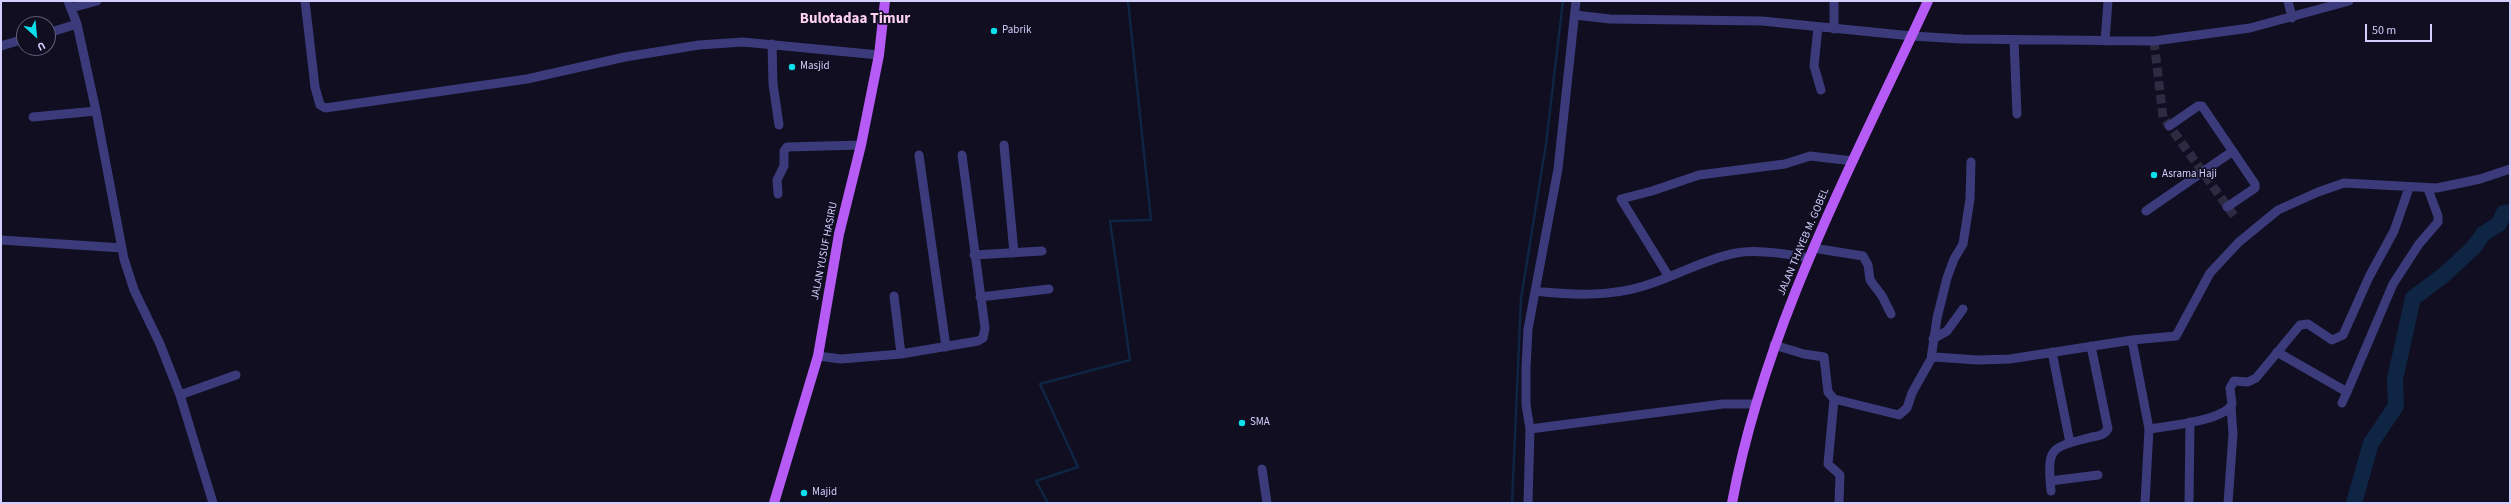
<!DOCTYPE html>
<html>
<head>
<meta charset="utf-8">
<style>
  body { margin:0 }
  #map { position:relative; width:2511px; height:504px; overflow:hidden; background:#100e20; font-family:"Source Sans 3",sans-serif }
  canvas { display:block }
  .frame { position:absolute; inset:0; border:2px solid #d2cffd; pointer-events:none }
  .north { position:absolute; left:16px; top:16px; width:40px; height:40px; box-sizing:border-box; background:#100e20; border:1px solid #5e5b78; border-radius:50%; rotate:153deg; font-size:11px; font-weight:700; line-height:16px; text-align:center; color:#d2cffd }
  .north::after { content:''; display:block; margin:auto; width:14px; height:18px; background:#0bdfec; clip-path:polygon(50% 0,100% 100%,50% 72%,0 100%) }
  .scale { position:absolute; left:2365px; top:24px; width:67px; height:18px; box-sizing:border-box; border:2px solid #d2cffd; border-top:0; padding-left:5px; font-size:12px; line-height:14px; white-space:nowrap; color:#d2cffd; -webkit-text-stroke:3px #100e20; paint-order:stroke }
</style>
</head>
<body>
<div id="map">
<canvas width="2511" height="504"></canvas>
<div class="frame"></div>
<div class="north">U</div>
<div class="scale">50 m</div>
</div>
<script>
const ctx = document.querySelector('canvas').getContext('2d');
ctx.lineJoin = 'round';
function trace(path, color, width, dash) {
  ctx.strokeStyle = color;
  ctx.lineWidth = width;
  ctx.lineCap = dash ? 'butt' : 'round';
  ctx.setLineDash(dash || []);
  ctx.stroke(path);
}
function write(font, color, halo, rows, align = 'center') {
  ctx.font = font + ' "Source Sans 3",sans-serif';
  ctx.lineWidth = 3.5;
  ctx.setLineDash([]);
  ctx.textBaseline = 'middle';
  ctx.strokeStyle = halo;
  ctx.fillStyle = color;
  for (const [text, x, y, turn = 0] of rows) {
    ctx.save();
    ctx.translate(x, y);
    ctx.rotate((+turn || 0) * Math.PI / 180);
    ctx.textAlign = isNaN(turn) ? turn : align;
    if (halo) ctx.strokeText(text, 0, 0);
    ctx.fillText(text, 0, 0);
    ctx.restore();
  }
}
trace(new Path2D(`
  M1048,503L1036,481L1078,467L1040,384L1130,360L1110,221L1151,220L1128,1
  M1512,503L1521,299L1546,144L1563,1`), '#0e2543', 2.5);
trace(new Path2D(`
  M2354,503L2371,443L2396,406L2395,379L2413,298L2444,275L2474,247L2483,234L2499,224L2504,213L2510,212`), '#0e2543', 16);
trace(new Path2D(`
  M2154,41L2163,117L2235,217`), '#2d2b41', 9, [9, 4.5]);
trace(new Path2D(`
  M68,1L77,24L96,111L124,259L134,290L160,344L180,395L213,503
  M305,1L315,87L320,105L325,108L527,79L625,57L699,45L743,42L879,55
  M2288,1L2292,18
  M71,8L97,1
  M1575,15L1610,19L1762,21L1912,36L1962,39L2154,41L2250,28L2349,1
  M1818,27L1814,66L1821,90
  M1834,29V1
  M48,33L77,24
  M2014,40L2017,114
  M2105,41L2108,1
  M772,44L773,84L779,125
  M1,46L24,39
  M33,117L96,111
  M2169,126L2198,106H2202L2255,184V188L2227,207
  M1004,145L1014,253
  M919,155L946,347
  M778,194L777,180L784,166V151L787,147L861,145
  M2146,211L2233,151
  M1,240L122,248
  M1813,248L1863,256L1868,265L1870,280L1882,296L1891,314
  M974,255L1042,251
  M1669,277L1621,199L1652,191L1699,175L1785,164L1810,156L1853,161
  M1535,291C1571,295 1608,297 1644,286C1675,277 1704,259 1736,253C1756,249 1788,254 1809,258
  M894,296L901,354L978,341L983,338L985,328L962,155
  M980,297L1049,289
  M1933,339L1947,331L1963,309
  M2132,340L2149,429
  M1774,345L1804,354L1824,357L1828,392L1834,399
  M2052,352L2070,443
  M2277,352L2347,392L2393,284L2419,244L2438,222V216L2428,189
  M818,356L841,359L901,354
  M1931,359L1937,318L1947,278L1954,259L1963,244L1970,199L1971,162
  M180,395L236,375
  M2342,403L2347,392
  M1530,429L1723,404H1756
  M1262,469L1267,503
  M2050,481L2098,475
  M2051,491C2047,446 2050,448 2092,437C2099,436 2104,435 2108,429L2091,346
  M1528,503L1530,429L1526,405V368L1528,329L1558,169L1576,1
  M1839,503L1840,475L1828,464L1834,399L1899,415L1907,408L1912,393L1931,359L1935,357L1977,360L2010,359L2132,340L2176,336L2210,273L2239,242L2278,210L2318,192L2344,183L2437,188L2480,179L2510,169
  M2145,503L2149,429C2167,426 2224,421 2232,404L2230,388L2234,381L2248,382L2256,378L2300,325L2308,324L2332,340L2343,335L2369,277L2394,231L2409,188
  M2189,503L2190,422
  M2228,503L2233,434L2231,407`), '#3b3b7c', 9);
trace(new Path2D(`
  M774,503L818,356L839,234L861,145L879,55L885,1
  M1732,503C1765,325 1853,164 1928,1`), '#b75bf7', 10);
for (const [x, y, r, color] of [
  [994,31,4,"#0bdfec"],
  [792,67,4,"#0bdfec"],
  [2154,175,4,"#0bdfec"],
  [1242,423,4,"#0bdfec"],
  [804,493,4,"#0bdfec"]
]) {
  const dot = new Path2D();
  dot.arc(x, y, r, 0, 2 * Math.PI);
  ctx.fillStyle = color;
  ctx.fill(dot);
  trace(dot, '#100e20', 1.5);
}
write('11px', '#d2cffd', '#100e20', [
  ["Pabrik",1002,31],
  ["Masjid",800,67],
  ["Asrama Haji",2162,175],
  ["SMA",1250,423],
  ["Majid",812,493]
], 'left');
write('11px', '#d2cffd', '#100e20', [
  ["JALAN THAYEB M. GOBEL",1804,242,-67],
  ["JALAN YUSUF HASIRU",825,251,-79]
]);
write('bold 15px', '#fdd1ef', '#100e20', [
  ["Bulotadaa Timur",855,20]
]);
</script>
</body>
</html>
